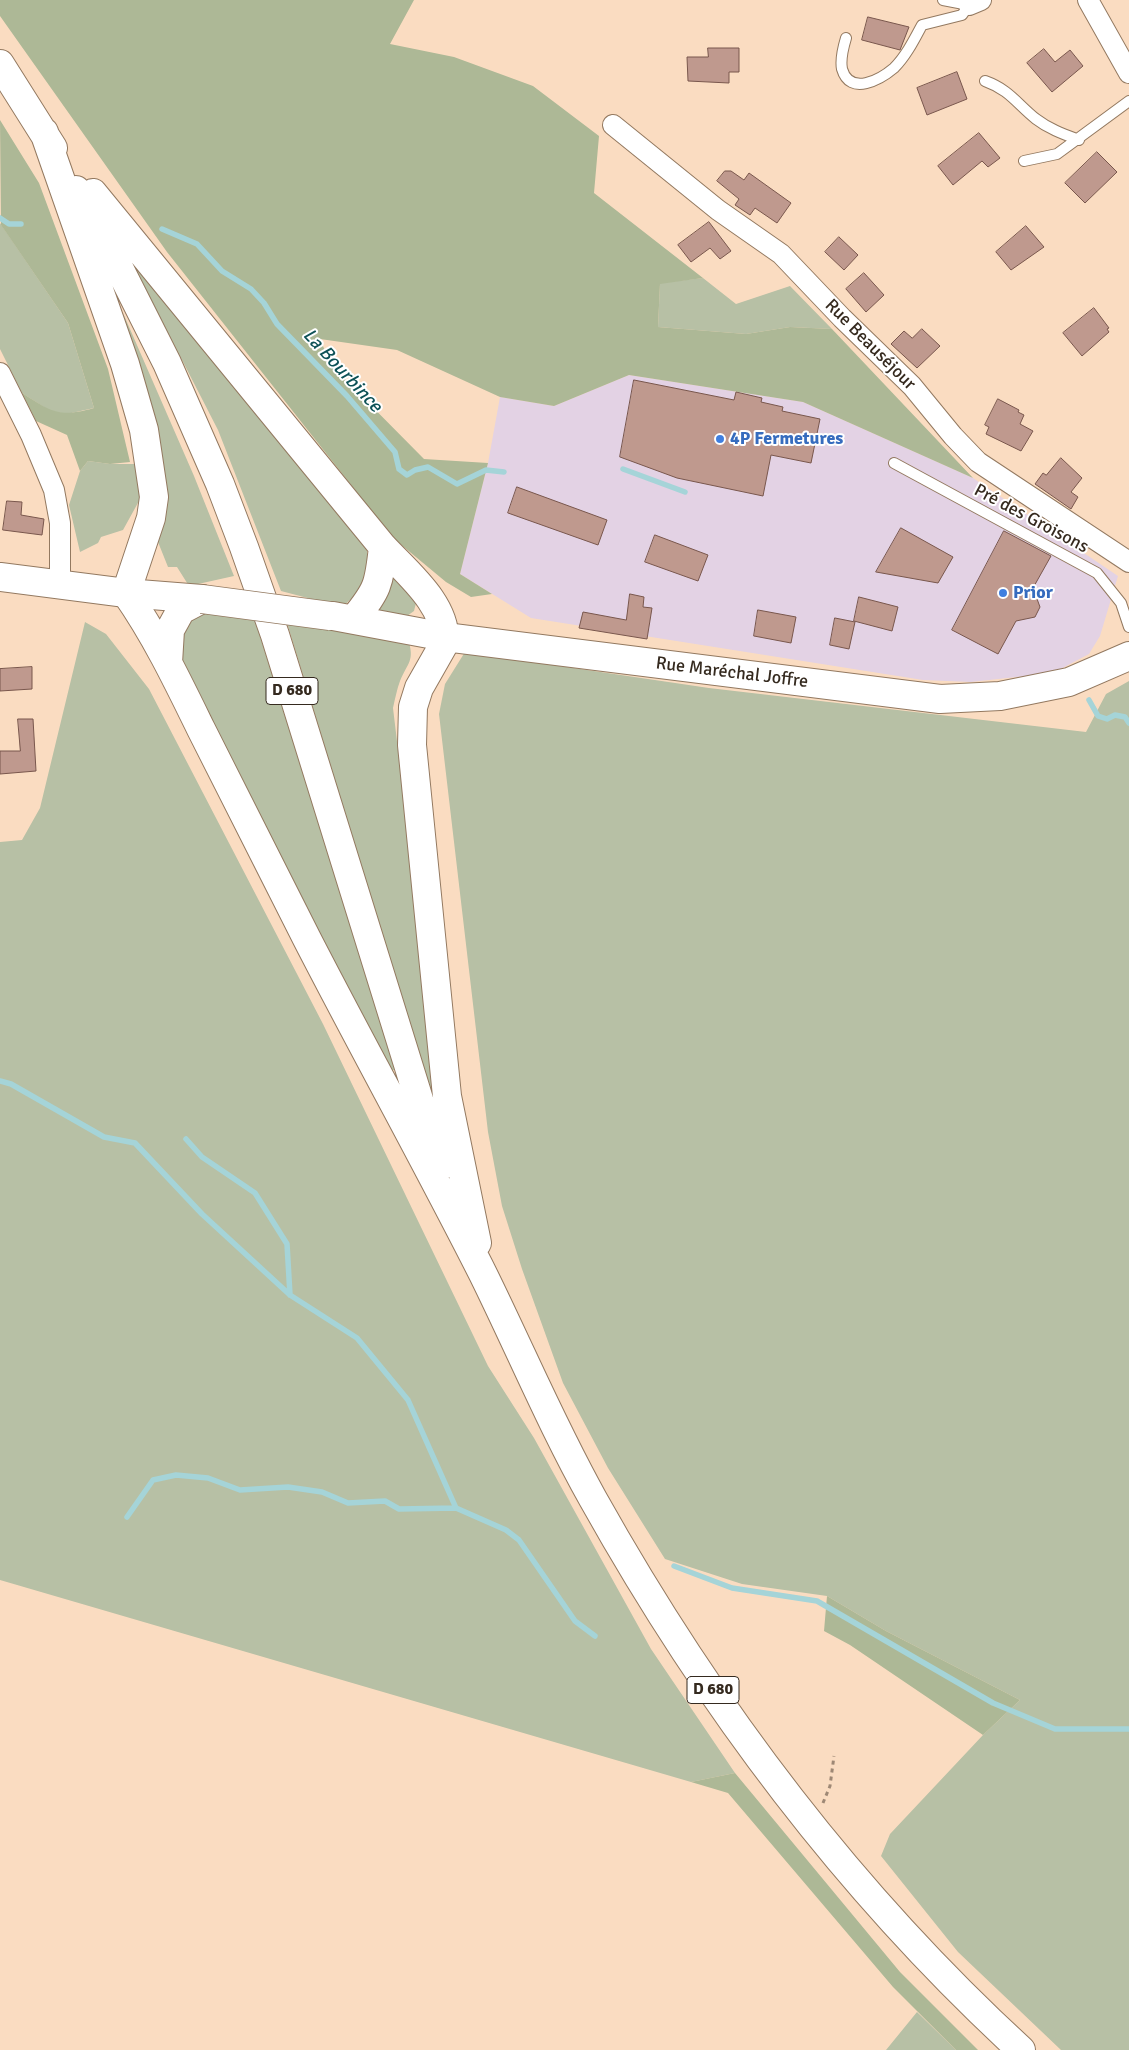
<!DOCTYPE html>
<html>
<head>
<meta charset="utf-8">
<style>
  body { margin:0 }
  canvas { display:block; background:#fadcc1 }
</style>
</head>
<body>
<canvas width="1129" height="2050"></canvas>
<script>
const ctx = document.querySelector('canvas').getContext('2d');
ctx.lineJoin = 'round';
function paint(path, color) {
  ctx.fillStyle = color;
  ctx.fill(path, 'evenodd');
}
function trace(path, color, width, dash) {
  ctx.strokeStyle = color;
  ctx.lineWidth = width;
  ctx.lineCap = dash ? 'butt' : 'round';
  ctx.setLineDash(dash || []);
  ctx.stroke(path);
}
function write(font, color, halo, rows, align = 'center') {
  ctx.font = font + ' Signika,sans-serif';
  ctx.lineWidth = 4;
  ctx.setLineDash([]);
  ctx.textBaseline = 'middle';
  ctx.strokeStyle = halo;
  ctx.fillStyle = color;
  for (const [text, x, y, turn = 0] of rows) {
    ctx.save();
    ctx.translate(x, y);
    ctx.rotate((+turn || 0) * Math.PI / 180);
    ctx.textAlign = isNaN(turn) ? turn : align;
    if (halo) ctx.strokeText(text, 0, 0);
    ctx.fillText(text, 0, 0);
    ctx.restore();
  }
}
paint(new Path2D(`
  M629,375L803,402L973,478L1118,576L1100,636L1089,654L1053,673L971,682L923,680L531,618L460,574L488,463L500,397L554,406Z`), '#e3d2e4');
paint(new Path2D(`
  M0,223L68,323L94,408L67,414L50,411L22,393L0,349Z
  M127,253L365,538C371,572 369,585 342,607L281,591L218,430Z
  M703,278L736,304L790,286L832,329L790,327L746,334L658,327L660,283Z
  M123,313L194,476L234,576L189,586L177,567H168L158,542L165,521L166,488L148,398Z
  M88,461L110,464H142L139,501L123,530L101,537L98,543L80,552L69,505L80,471Z
  M389,566L411,593L416,603L414,611L407,616L374,611Z
  M198,611L255,620L396,1070H387L183,677C181,651 178,630 198,611Z
  M85,622L106,634L149,689L323,1024L488,1366L534,1438L651,1649L735,1773L691,1782L0,1580V842L22,840L40,808Z
  M287,623L408,639C415,661 408,662 400,681C397,689 395,699 393,708L433,1041L437,1115Z
  M465,652L709,688L1086,732L1106,694L1129,681V2050H1061L958,1952L881,1856L890,1834L983,1735L1020,1700L886,1631L827,1596L742,1584L665,1559L608,1468L563,1383L522,1269L502,1206L488,1132L439,714L445,684Z
  M917,2012L956,2050H886Z`), '#b7c0a5');
paint(new Path2D(`
  M0,0H414L390,44L454,57L533,86L599,136L594,193L703,278L660,284L658,327L746,334L790,327L832,329L973,478L803,402L629,375L554,406L500,397L397,350L320,339L331,365L424,459L488,463L460,574L492,594L471,597L446,582L393,538L167,252L0,16Z
  M0,120L39,183L108,369L130,462L110,464L88,461L80,471L67,435L36,421L22,393C52,412 59,418 94,408L68,323L1,225Z
  M827,1596L886,1631L1020,1700L983,1735L850,1645L824,1631Z
  M735,1773L900,1972L978,2050H956L893,1987L728,1793L691,1782Z`), '#adb896');
trace(new Path2D(`
  M0,218L9,224H21
  M162,229L197,244L222,271L251,289L264,303L277,324L347,396L395,452L399,469L407,475L415,470L428,467L457,484L486,470L504,472
  M623,469L685,492
  M1089,700L1098,716L1107,719L1115,715L1125,717L1129,723
  M0,1081L11,1084L104,1137L135,1143L202,1214L290,1295L357,1338L408,1400L456,1508L506,1530L519,1540L575,1621L595,1636
  M186,1139L202,1157L255,1193L287,1244L290,1295
  M127,1517L153,1480L176,1475L208,1478L240,1490L288,1487L322,1492L348,1503L385,1501L399,1509L456,1508
  M674,1566L732,1588L817,1601L993,1703L1055,1729H1129`), '#a5d4d8', 5.5);
const building = new Path2D(`
  M868,17L909,27L900,50L862,40Z
  M708,48H739V72H729V83L688,81L687,57H708Z
  M1044,49L1055,62L1070,50L1083,66L1052,92L1027,63Z
  M957,72L967,99L927,115L917,88Z
  M979,133L1000,158L988,167L982,161L953,185L938,166Z
  M1097,152L1117,172L1085,203L1065,183Z
  M725,171H731L744,180L749,173L791,203L777,223L755,208L750,215L735,205L739,199L717,181Z
  M709,222L731,251L720,259L710,248L691,262L678,245Z
  M1026,226L1044,247L1011,270L996,252Z
  M839,237L858,255L844,270L825,252Z
  M864,273L884,295L866,312L846,289Z
  M1094,308L1109,328L1107,329L1109,332L1082,356L1063,333Z
  M922,329L940,346L917,368L891,344L904,331L912,338Z
  M634,380L734,400L736,392L762,398L761,402L783,407L782,411L820,419L811,463L771,455L763,496L677,478L620,457Z
  M998,399L1019,410L1018,412L1024,415L1020,424L1033,431L1021,451L986,434L989,427L985,425Z
  M1061,458L1082,478L1071,492L1078,497L1071,509L1035,484L1043,473L1046,475Z
  M517,487L607,520L598,545L508,513Z
  M7,501L22,502L21,515L44,519L42,535L3,530Z
  M901,528L953,557L938,583L876,572Z
  M1004,531L1051,556L1033,588L1040,607L1035,617L1016,621L998,654L952,630Z
  M655,535L708,555L698,581L645,562Z
  M630,594L644,597L643,607L652,608L647,639L579,628L583,612L626,620Z
  M859,597L898,607L892,631L854,621Z
  M758,610L796,617L791,643L754,636Z
  M835,618L855,622L849,649L830,645Z
  M32,667V689L0,691V669Z
  M18,719H33L36,771L0,774V751H20Z`);
paint(building, '#bf998e');
trace(building, '#79574d', 1);
const lane = new Path2D(`
  M846,38C843,48 840,59 842,69C850,97 881,79 894,68C906,56 914,40 922,25L962,15L969,5L943,0
  M985,81C1010,90 1017,104 1036,119C1049,129 1063,134 1079,140
  M1024,161L1057,154L1129,101
  M894,463L1097,573L1121,603L1129,627`);
const street = new Path2D(`
  M1088,0L1129,73
  M969,5L981,0
  M613,125L718,210L781,254L842,318L912,386L953,436L978,462L1129,562
  M0,373L31,435L54,490L60,523V584`);
const secondary = new Path2D(`
  M0,577L126,593L202,599
  M333,616L445,637L940,699L1000,696L1069,682L1129,656`);
const primary = new Path2D(`
  M0,64L53,148
  M44,132L125,364L144,430L154,497L151,518L126,593C156,636 178,682 201,729C236,798 271,868 306,937C364,1050 426,1161 483,1274C520,1349 552,1426 593,1499C707,1703 849,1892 1021,2050
  M76,190L107,244L167,363L220,484L244,547L275,635L425,1119L442,1165
  M93,193L383,547C406,572 449,606 444,644L419,688L413,707L412,745L447,1096L477,1243
  M354,619C378,590 379,584 383,547
  M168,663L170,630L181,610L202,599`);
trace(lane, '#937960', 12);
trace(street, '#937960', 22);
trace(secondary, '#937960', 30);
trace(primary, '#937960', 30);
trace(new Path2D(`
  M823,1803L830,1786L834,1756`), '#9e8875', 3, [4, 4]);
trace(lane, '#fff', 10);
trace(street, '#fff', 20);
trace(secondary, '#fff', 28);
trace(primary, '#fff', 28);
const secondaryBridge = new Path2D(`
  M202,599L330,616`);
trace(secondaryBridge, '#937960', 30, []);
trace(secondaryBridge, '#fff', 28);
for (const [x, y, r, color] of [
  [720,439,5,"#3f7fe0"],
  [1003,593,5,"#3f7fe0"]
]) {
  const dot = new Path2D();
  dot.arc(x, y, r, 0, 2 * Math.PI);
  ctx.fillStyle = color;
  ctx.fill(dot);
  trace(dot, '#fff', 2);
}
for (const [x, y, w] of [
  [292,691,52],
  [713,1690,52]
]) {
  const box = new Path2D();
  box.roundRect(x - w / 2, y - 13.5, w, 27, 4);
  ctx.fillStyle = '#fff';
  ctx.fill(box);
  trace(box, '#352a1f', 1);
}
write('bold 16px', '#352a1f', null, [
  ["D 680",292,691],
  ["D 680",713,1690]
]);
write('18px', '#352a1f', '#fff', [
  ["Rue Beauséjour",870,345,45],
  ["Pré des Groisons",1031,519,28],
  ["Rue Maréchal Joffre",732,673,7]
]);
write('bold 18px', '#366cbe', '#fff', [
  ["4P Fermetures",730,439],
  ["Prior",1013,593]
], 'left');
write('italic 19px', '#0d5156', '#fff', [
  ["La Bourbince",342,371,47]
]);
</script>
</body>
</html>
